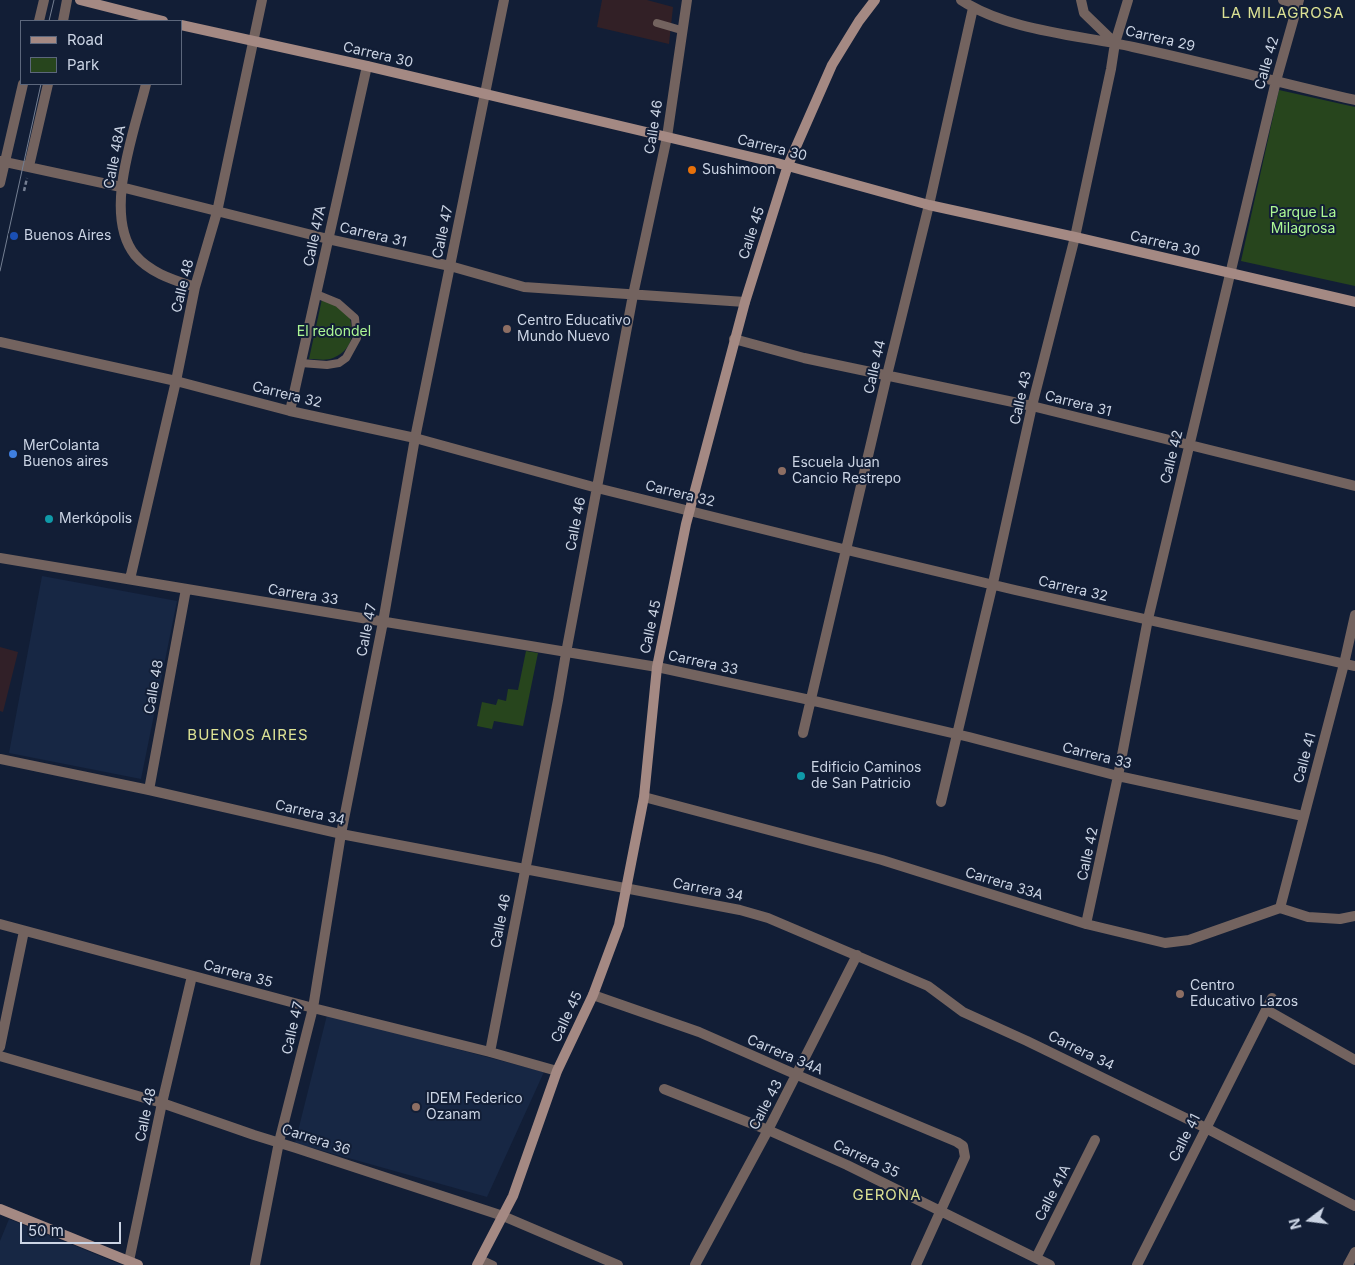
<!DOCTYPE html>
<html>
<head>
<meta charset="utf-8">
<style>
  body { margin:0 }
  #map { position:relative; width:1355px; height:1265px; overflow:hidden; background:#121e36; font-family:Inter,sans-serif }
  canvas { display:block }
  .legend { position:absolute; left:20px; top:20px; width:162px; height:65px; box-sizing:border-box; background:#121e36; border:1px solid #5c677c; margin:0; padding:6px 9px; list-style:none; font-size:15px; color:#cbd4e4 }
  .legend li { display:flex; align-items:center; gap:10px; height:25px }
  .legend b { width:25px; border:1px solid #5c677c }
  .north { position:absolute; left:1285px; top:1195px; width:50px; height:50px; -webkit-text-stroke:4px #121e36; paint-order:stroke; rotate:255deg; font-size:14px; font-weight:700; line-height:20px; text-align:center; color:#cbd4e4 }
  .north::after { content:''; display:block; margin:auto; width:18px; height:22px; background:#cbd4e4; clip-path:polygon(50% 0,100% 100%,50% 72%,0 100%) }
  .scale { position:absolute; left:20px; top:1222px; width:101px; height:22px; box-sizing:border-box; border:2px solid #cbd4e4; border-top:0; padding-left:6px; font-size:15px; line-height:18px; white-space:nowrap; color:#cbd4e4; -webkit-text-stroke:4px #121e36; paint-order:stroke }
</style>
</head>
<body>
<div id="map">
<canvas width="1355" height="1265"></canvas>
<ul class="legend">
<li><b style="height:6px;background:#a48983"></b>Road</li>
<li><b style="height:14px;background:#27451d"></b>Park</li>
</ul>
<div class="north">N</div>
<div class="scale">50 m</div>
</div>
<script>
const ctx = document.querySelector('canvas').getContext('2d');
ctx.lineJoin = 'round';
function paint(path, color) {
  ctx.fillStyle = color;
  ctx.fill(path, 'evenodd');
}
function trace(path, color, width, dash) {
  ctx.strokeStyle = color;
  ctx.lineWidth = width;
  ctx.lineCap = dash ? 'butt' : 'round';
  ctx.setLineDash(dash || []);
  ctx.stroke(path);
}
function write(font, color, halo, rows, align = 'center') {
  ctx.font = font + ' Inter,sans-serif';
  ctx.lineWidth = 4;
  ctx.setLineDash([]);
  ctx.textBaseline = 'middle';
  ctx.strokeStyle = halo;
  ctx.fillStyle = color;
  for (const [text, x, y, turn = 0] of rows) {
    ctx.save();
    ctx.translate(x, y);
    ctx.rotate((+turn || 0) * Math.PI / 180);
    ctx.textAlign = isNaN(turn) ? turn : align;
    if (halo) ctx.strokeText(text, 0, 0);
    ctx.fillText(text, 0, 0);
    ctx.restore();
  }
}
paint(new Path2D(`
  M602,0H647L673,7L669,44L597,27Z`), '#322026');
paint(new Path2D(`
  M42,576L177,601L141,779L9,753Z
  M327,1015L544,1072L487,1197L295,1143Z
  M9,1219L122,1265H0V1241Z`), '#172744');
paint(new Path2D(`
  M0,647L18,652L3,712L0,711Z`), '#312028');
paint(new Path2D(`
  M1279,90L1355,107V286L1241,261Z
  M322,299L345,307C355,326 357,348 333,358C327,361 316,359 309,359Z
  M526,651L538,653L523,726L494,721L492,729L477,726L482,702L496,705L498,699L506,701L508,689L518,690Z`), '#27451d');
trace(new Path2D(`
  M24,191L27,178`), '#757f93', 2.5, [4, 2.5]);
trace(new Path2D(`
  M657,23L681,30
  M301,363L327,365L339,363L346,358L357,338L355,318L338,303L316,294
  M480,1259L493,1265`), '#73635f', 8);
trace(new Path2D(`
  M961,0C1008,31 1079,35 1133,47C1207,63 1281,83 1355,100
  M1081,0L1084,13L1115,43
  M1283,0L1298,4
  M39,21L44,0
  M63,21L67,0
  M146,84C135,130 102,214 135,255C150,273 174,280 195,287
  M0,161L121,187L328,239L450,266L524,287L745,302
  M29,166L48,84
  M0,183L23,84
  M734,339L804,358L1032,406L1355,486
  M0,342L176,381L290,411L415,438L597,488L847,550L1015,590L1355,666
  M290,411L367,66
  M0,558L657,667L810,700L969,737L1118,776L1303,816
  M130,579L176,381L195,287L217,212L262,0
  M803,733L887,375L929,205L973,8
  M0,759L149,790L341,834L740,910L768,918L928,986L963,1012L1027,1041L1206,1128L1355,1206
  M149,790L186,589
  M644,797L882,860L1086,924L1165,943L1189,940L1280,908L1308,917L1340,919L1355,916
  M941,802L993,583L1032,406L1075,237L1111,69L1115,43L1128,0
  M1280,908L1344,664L1355,615
  M0,924L313,1008L490,1052L557,1071
  M1086,924L1118,776L1148,619L1276,81L1299,0
  M593,995L699,1032L797,1075L957,1142L963,1146L965,1157L916,1265
  M1267,1010L1355,1060
  M0,1047L24,931
  M490,1052L558,700L566,653L633,295L667,137L687,0
  M0,1056L162,1103L254,1135L296,1148L503,1216L618,1265
  M664,1089L768,1130L847,1165L1050,1265
  M1036,1258L1095,1140
  M129,1261L162,1103L192,976
  M255,1265L279,1142L313,1008L341,834L383,622L415,438L504,0
  M695,1265L768,1130L857,955
  M1137,1265L1272,998
  M1348,1265L1355,1252`), '#73635f', 10);
trace(new Path2D(`
  M80,0L163,21
  M181,25L367,66L777,163L929,205L1075,237L1355,302
  M0,1209L138,1265
  M477,1265L513,1196L557,1071L593,995L619,925L644,797L657,667L686,524L745,302L788,165L832,65L859,21L875,0`), '#a48983', 10);
trace(new Path2D(`
  M49,21L54,0
  M0,271L41,84`), '#747f92', 1);
for (const [x, y, r, color] of [
  [692,170,5,"#e8710a"],
  [14,236,5,"#1a4fb4"],
  [507,329,5,"#8d6e63"],
  [13,454,5,"#3f7fe0"],
  [782,471,5,"#8d6e63"],
  [49,519,5,"#0f9aa8"],
  [801,776,5,"#0f9aa8"],
  [1180,994,5,"#8d6e63"],
  [416,1107,5,"#8d6e63"]
]) {
  const dot = new Path2D();
  dot.arc(x, y, r, 0, 2 * Math.PI);
  ctx.fillStyle = color;
  ctx.fill(dot);
  trace(dot, '#121e36', 2);
}
write('14px', '#cbd4e4', '#121e36', [
  ["Carrera 29",1160,39,13],
  ["Carrera 30",378,55,13],
  ["Calle 42",1267,63,-74],
  ["Calle 46",654,127,-81],
  ["Carrera 30",772,148,14],
  ["Calle 48A",115,157,-79],
  ["Calle 47",443,232,-78],
  ["Calle 45",752,233,-72],
  ["Carrera 31",373,235,13],
  ["Calle 47A",315,236,-78],
  ["Carrera 30",1165,244,13],
  ["Calle 48",183,286,-76],
  ["Calle 44",875,367,-77],
  ["Carrera 32",287,395,14],
  ["Calle 43",1021,398,-77],
  ["Carrera 31",1078,404,14],
  ["Calle 42",1172,457,-76],
  ["Carrera 32",680,494,14],
  ["Calle 46",576,524,-79],
  ["Carrera 32",1073,589,13],
  ["Carrera 33",303,595,9],
  ["Calle 45",651,627,-78],
  ["Calle 47",367,630,-79],
  ["Carrera 33",703,663,12],
  ["Calle 48",154,687,-80],
  ["Carrera 33",1097,756,14],
  ["Calle 41",1305,758,-75],
  ["Carrera 34",310,813,13],
  ["Calle 42",1088,854,-78],
  ["Carrera 33A",1004,884,17],
  ["Carrera 34",708,890,11],
  ["Calle 46",501,921,-79],
  ["Carrera 35",238,974,15],
  ["Calle 45",567,1017,-65],
  ["Calle 47",293,1028,-77],
  ["Carrera 34",1081,1051,26],
  ["Carrera 34A",785,1055,23],
  ["Calle 43",766,1105,-62],
  ["Calle 48",146,1115,-78],
  ["Calle 41",1185,1138,-63],
  ["Carrera 36",316,1140,18],
  ["Carrera 35",866,1159,25],
  ["Calle 41A",1053,1193,-63]
]);
write('14px', '#cbd4e4', '#121e36', [
  ["Sushimoon",702,170],
  ["Buenos Aires",24,236],
  ["Centro Educativo",517,321],
  ["Mundo Nuevo",517,337],
  ["MerColanta",23,446],
  ["Buenos aires",23,462],
  ["Escuela Juan",792,463],
  ["Cancio Restrepo",792,479],
  ["Merkópolis",59,519],
  ["Edificio Caminos",811,768],
  ["de San Patricio",811,784],
  ["Centro",1190,986],
  ["Educativo Lazos",1190,1002],
  ["IDEM Federico",426,1099],
  ["Ozanam",426,1115]
], 'left');
write('14px', '#acf794', '#121e36', [
  ["Parque La",1303,213],
  ["Milagrosa",1303,229],
  ["El redondel",334,332]
]);
ctx.letterSpacing = '1px';
write('15px', '#dce294', '#121e36', [
  ["LA MILAGROSA",1283,13],
  ["BUENOS AIRES",248,735],
  ["GERONA",887,1195]
]);
ctx.letterSpacing = '0px';
</script>
</body>
</html>
